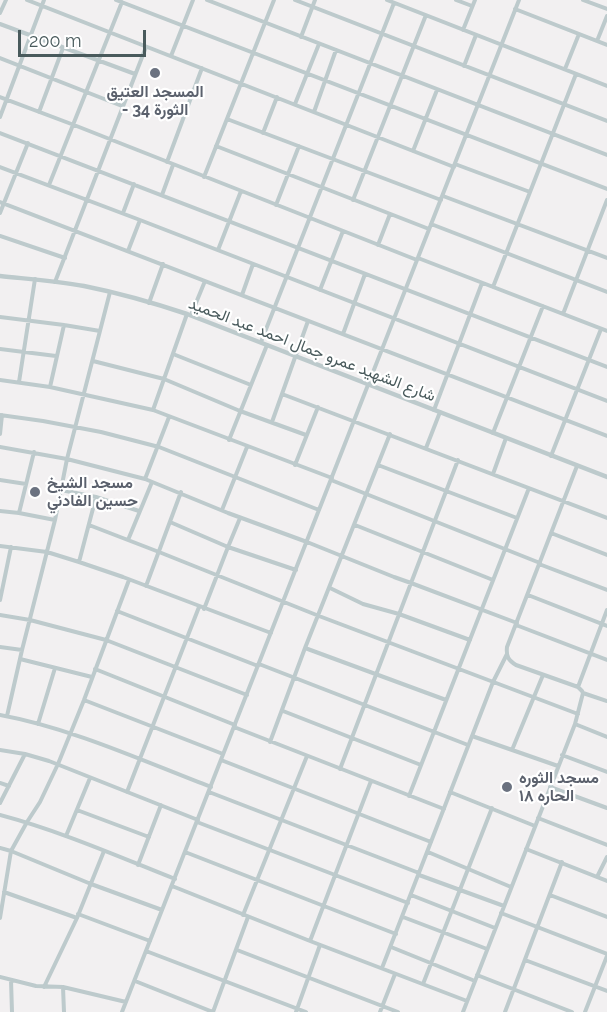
<!DOCTYPE html>
<meta charset="utf-8">
<style>
body{margin:0}
#map{position:relative;width:607px;height:1012px;overflow:hidden;background:#f2f0f1;font-family:Raleway,sans-serif}
canvas{display:block}
.scale{position:absolute;left:18px;top:30px;width:128px;height:27px;box-sizing:border-box;border:3px solid #495a5c;border-top:0;padding-left:8px;font-size:18px;line-height:21px;white-space:nowrap;color:#495a5c;-webkit-text-stroke:4px #fff;paint-order:stroke}
</style>
<div id="map">
<canvas width="607" height="1012"></canvas>
<div class="scale">200 m</div>
</div>
<script>
const c = document.querySelector('canvas').getContext('2d');
c.lineJoin = 'round';
function trace(path, color, width, dash) {
  c.strokeStyle = color;
  c.lineWidth = width;
  c.lineCap = dash ? 'butt' : 'round';
  c.setLineDash(dash || []);
  c.stroke(path);
}
function drawText(font, color, halo, rows, align = 'center') {
  c.font = font + ' Raleway,Vazirmatn,sans-serif';
  c.lineWidth = 4.5;
  c.setLineDash([]);
  c.textBaseline = 'middle';
  c.strokeStyle = halo;
  c.fillStyle = color;
  for (const [text, x, y, turn = 0] of rows) {
    c.save();
    c.translate(x, y);
    c.rotate((+turn || 0) * Math.PI / 180);
    c.textAlign = isNaN(turn) ? turn : align;
    if (halo) c.strokeText(text, 0, 0);
    c.fillText(text, 0, 0);
    c.restore();
  }
}
trace(new Path2D(`
 M27,0L454,167
 M116,0L607,189
 M207,0L607,155
 M295,0L607,121
 M387,0L607,86
 M456,0L472,6
 M583,0L607,9
 M515,9L607,45
 M0,13L6,0
 M0,24L135,74
 M463,30L475,0
 M301,37L315,0
 M597,41L607,16
 M171,56L193,0
 M0,58L122,106
 M464,66L476,35
 M565,69L579,34
 M0,97L74,125L417,260
 M295,104L319,44
 M39,112L63,48
 M314,112L336,50
 M0,117L44,0
 M227,119L441,200
 M0,133L607,367
 M263,133L277,97
 M216,146L429,229
 M413,151L437,90
 M167,162L202,68
 M455,164L530,192
 M0,167L140,220L607,401
 M204,177L274,0
 M49,185L122,2
 M162,195L173,165
 M443,196L607,258
 M353,200L426,15
 M0,202L607,436
 M276,205L299,146
 M0,213L28,143
 M123,213L134,184
 M431,224L607,292
 M0,236L65,258
 M378,245L390,214
 M218,250L241,191
 M128,251L140,220
 M418,258L607,331
 M55,282L146,47
 M493,287L576,74
 M320,290L343,231
 M242,295L253,264
 M149,303L163,264
 M563,314L607,200
 M191,315L205,281
 M0,317L64,325L100,331
 M343,334L365,274
 M261,342L394,3
 M0,349L56,356
 M173,354L251,385
 M93,361L164,379L240,411L306,435
 M0,380L50,387L153,410L332,478
 M19,382L35,279
 M50,387L64,325
 M282,394L607,518
 M153,410L187,314
 M434,410L482,283
 M0,415L43,421L101,432L159,447L319,510
 M272,422L308,321
 M493,433L543,306
 M0,434L2,415
 M229,440L267,345
 M0,447L67,459L145,479L228,513L307,542L394,577L411,583L517,623
 M426,448L440,412
 M551,456L601,329
 M295,465L318,407
 M378,465L517,518
 M577,466L507,647C506,656 508,660 516,665L578,687L582,691L583,693L607,701
 M493,474L506,438
 M145,479L169,417
 M0,480L26,484
 M331,480L540,563
 M61,490L96,497L139,511
 M222,510L247,447
 M0,511L19,513L55,520
 M19,513L34,452
 M170,522L228,547L296,570
 M89,525L159,552L319,616L578,714
 M355,525L493,580
 M551,533L607,555
 M128,540L152,482
 M0,546L47,552L79,562L123,577L271,633
 M79,562L96,497
 M539,564L607,590
 M146,586L181,492
 M330,588L363,604L399,614L470,640
 M528,595L607,626
 M0,600L11,547
 M204,609L228,547L240,518
 M117,611L258,666
 M0,615L30,620L106,640L247,695
 M516,625L607,660
 M0,647L22,650
 M305,648L446,700
 M20,659L92,677
 M259,664L468,745
 M95,669L235,725
 M578,687L607,610
 M84,700L223,754
 M283,711L421,765
 M0,715C71,728 143,761 211,787
 M7,716L22,650L55,520L67,459L110,292
 M38,724L55,668
 M575,724L607,737
 M234,727L444,809
 M472,736L558,766
 M270,742L305,648L390,434
 M0,750L25,754L49,761L198,820
 M512,750L543,675
 M562,755L607,772
 M221,760L431,842
 M340,769L458,460
 M0,783L9,786
 M550,787L607,808
 M127,792L199,607
 M209,792L419,873
 M450,792L535,826
 M409,796L529,488
 M0,803L25,754
 M77,810L149,837
 M0,815C60,831 117,856 175,879
 M538,818L607,845
 M197,822L408,903
 M66,836L90,778
 M0,848L11,851L91,884L162,910
 M526,849L607,881
 M185,852L396,934
 M428,852L511,887
 M138,865L161,805
 M419,875L504,906
 M597,877L607,857
 M172,886L310,941L467,1001
 M4,892L77,918
 M411,895L495,928
 M550,895L607,917
 M501,913L607,954
 M78,914L150,941
 M243,915L307,756
 M403,917L487,949
 M0,918L11,851L27,822L40,802L58,764L84,700L129,580
 M310,941L371,781
 M391,947L475,981
 M237,950L398,1012
 M146,951L306,1012
 M525,960L607,991
 M382,968L493,682L507,654
 M477,975L572,1012
 M0,977L36,986L63,987L126,1002
 M11,980L12,1012
 M135,981L213,1012L248,917
 M423,984L492,808
 M44,987L77,918L104,851
 M63,987L64,1012
 M122,1012L519,0
 M296,1012L320,945
 M380,1012L395,974
 M463,1012L575,724L583,693
 M505,1012L562,862
 M585,1012L607,956`), '#bdcacc', 4);
trace(new Path2D(`
 M0,276C28,279 56,281 84,286C119,293 154,303 187,314L607,477`), '#bdcacc', 4.5);
for (const [x, y, r, color] of [
 [155,73,6,"#6b7280"],
 [35,492,6,"#6b7280"],
 [507,787,6,"#6b7280"]
]) {
  const dot = new Path2D();
  dot.arc(x, y, r, 0, 2 * Math.PI);
  c.fillStyle = color;
  c.fill(dot);
  trace(dot, '#fff', 2);
}
drawText('bold 16px', '#5b616d', '#fff', [
 ["المسجد العتيق",155,92,"center"],
 ["- الثورة 34",155,110,"center"],
 ["مسجد الشيخ",47,483],
 ["حسين الفادني",47,501],
 ["مسجد الثوره",519,778],
 ["الحاره ١٨",519,796]
], 'left');
drawText('16px', '#495a5c', '#fff', [
 ["شارع الشهيد عمرو جمال احمد عبد الحميد",312,350,21]
]);
</script>
